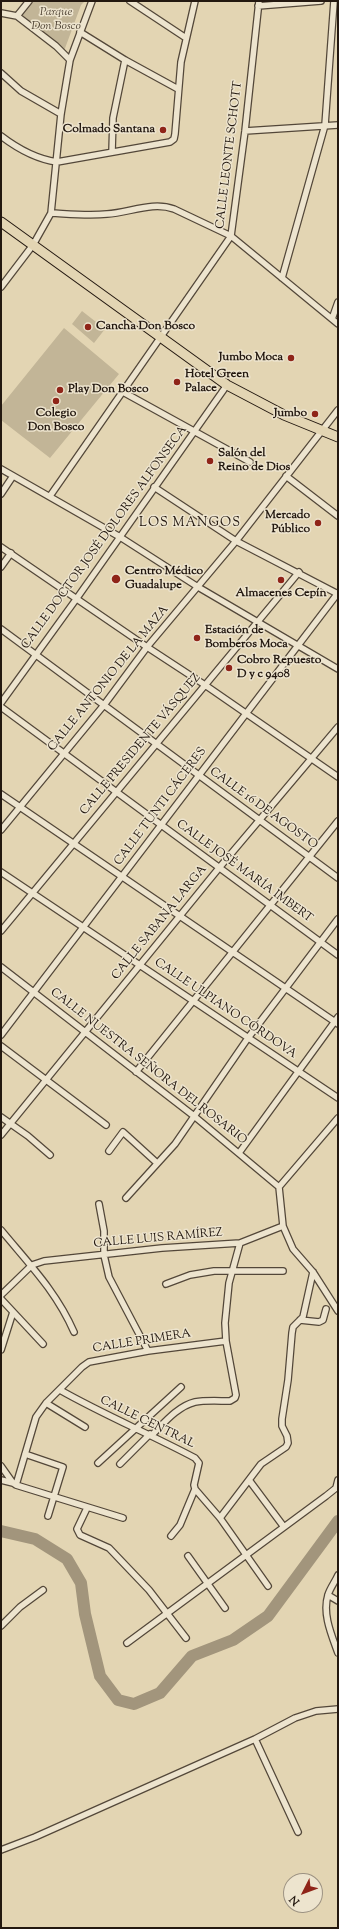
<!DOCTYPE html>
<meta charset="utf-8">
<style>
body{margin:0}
#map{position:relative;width:339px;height:1929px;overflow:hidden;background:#e3d5b3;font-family:"Sorts Mill Goudy",serif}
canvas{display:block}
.frame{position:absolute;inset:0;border:2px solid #231810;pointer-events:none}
.north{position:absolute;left:283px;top:1873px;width:40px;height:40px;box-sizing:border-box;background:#ede4ce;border:1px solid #9c9282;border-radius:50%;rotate:228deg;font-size:11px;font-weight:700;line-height:16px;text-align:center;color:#231810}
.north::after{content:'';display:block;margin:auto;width:14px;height:18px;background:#8f2418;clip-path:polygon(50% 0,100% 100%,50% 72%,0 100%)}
</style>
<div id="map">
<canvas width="339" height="1929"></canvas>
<div class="frame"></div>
<div class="north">N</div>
</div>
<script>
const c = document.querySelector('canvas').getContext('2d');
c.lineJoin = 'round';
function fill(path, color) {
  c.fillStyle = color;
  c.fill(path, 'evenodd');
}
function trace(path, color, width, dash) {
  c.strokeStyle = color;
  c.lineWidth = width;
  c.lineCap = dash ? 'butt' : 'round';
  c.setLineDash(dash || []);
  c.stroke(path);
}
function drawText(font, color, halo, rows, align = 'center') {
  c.font = font + ' "Sorts Mill Goudy",serif';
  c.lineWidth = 3;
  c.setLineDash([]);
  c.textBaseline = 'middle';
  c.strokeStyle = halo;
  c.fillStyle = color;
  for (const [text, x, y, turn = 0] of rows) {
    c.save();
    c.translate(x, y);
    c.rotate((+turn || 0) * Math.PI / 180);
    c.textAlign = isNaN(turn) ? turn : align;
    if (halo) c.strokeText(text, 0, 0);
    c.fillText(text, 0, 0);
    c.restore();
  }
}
fill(new Path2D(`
 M33,1H85L81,5L64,51L22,15Z
 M82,311L105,329L94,343L72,324Z
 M64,328L119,374L50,458L1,420V406Z`), '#c2b597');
trace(new Path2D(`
 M1,1531L35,1539L67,1559L81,1583L85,1614L100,1676L118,1700L134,1704L160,1693L192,1656L233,1640L268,1616L338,1521`), '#a2957c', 12);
const minor = new Path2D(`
 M130,1L186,38
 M258,6L321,1
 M1,13L17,16L56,46L70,60
 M17,16L29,1
 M80,32L125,60L178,89
 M1,73L21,91L61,114
 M245,131L338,125
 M1,136C18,149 36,159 57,162L170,142L174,139L175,134L181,62L195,1
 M112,152L113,118L125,60
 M51,213C70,214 89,216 107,214C129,213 152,201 174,209L231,236L338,324
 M282,278L325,125L334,1
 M1,287L33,245L51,213L61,114L70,60L92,1
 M332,319L338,302
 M123,392L250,462
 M1,469L120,537L198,587L338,669
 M286,476L338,516
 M154,487L236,541L338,594
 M1,494L13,476
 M50,496L231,236L245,131L259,1
 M1,547L147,647L205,685L338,777
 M1,567L11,553
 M1,629L338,878
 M1,703L77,598L227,385
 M1,707L338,955
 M1,794L338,1024
 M1,830L104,705L147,647L236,541L338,410
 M1,872L338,1098
 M1,931L299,572
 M1,967L194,1116L279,1187
 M1,1035L338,593
 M1,1046L106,1125
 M136,1072L338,821
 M1,1117L28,1136L50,1155
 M1,1135L219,868L338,727
 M109,1151L123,1132L157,1163
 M239,1153L338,1017
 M279,1187L283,1226L293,1249L313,1272L338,1311
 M279,1187L338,1118
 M126,1198L175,1144L248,1038L338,919
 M99,1204L104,1231V1255L109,1277L148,1351
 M1,1230C29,1264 56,1291 74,1332
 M166,1284L190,1275L214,1271H283
 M1,1295L32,1265L44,1261L162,1248L240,1243L283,1226
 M1,1299L43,1344
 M300,1320L319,1322L323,1320L326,1309
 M1,1350L13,1312
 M60,1390C104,1415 150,1434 195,1458L199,1463L194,1485L195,1489L220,1518L268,1586
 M46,1403L85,1427
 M152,1435C164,1423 178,1406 195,1402C205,1400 219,1401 230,1401L235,1398L236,1395L226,1341L225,1323L229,1283L240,1243
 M25,1454L63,1467L48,1516
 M98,1463L181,1387
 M120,1464L150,1434
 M1,1466L13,1483L16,1485L123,1518
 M1,1480L13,1483
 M249,1480L284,1527
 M16,1485L36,1417L46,1403L82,1367L89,1362L148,1351L226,1341
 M87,1508L77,1529L80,1535L109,1548L149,1590L186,1638
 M220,1518L261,1464L286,1447L288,1443L287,1436L282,1426V1419L288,1380L292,1333L293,1327L303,1317L313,1272
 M171,1536L180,1525L195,1489
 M188,1556L225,1608
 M338,1575C335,1582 330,1588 328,1595C322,1614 332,1636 338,1653
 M328,1595L338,1601
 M1,1626L20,1607L43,1590
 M127,1643L326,1496L336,1488L338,1480
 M255,1739L298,1832
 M1,1850L35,1837L255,1739L295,1718L316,1711L338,1709`);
const primary = new Path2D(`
 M1,222L227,385L284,415L338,437`);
trace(minor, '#534739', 8);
trace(primary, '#231810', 11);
trace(minor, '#ede4ce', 5.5);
trace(primary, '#e3d5b3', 9);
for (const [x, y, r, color] of [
 [163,130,4,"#8f2418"],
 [88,327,4,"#8f2418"],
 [291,358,4,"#8f2418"],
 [177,382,4,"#8f2418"],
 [60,390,4,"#8f2418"],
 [56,401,4,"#8f2418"],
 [315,414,4,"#8f2418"],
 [210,461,4,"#8f2418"],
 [318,523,4,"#8f2418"],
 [116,579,5,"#8f2418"],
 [281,580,4,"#8f2418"],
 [197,638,4,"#8f2418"],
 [229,668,4,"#8f2418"]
]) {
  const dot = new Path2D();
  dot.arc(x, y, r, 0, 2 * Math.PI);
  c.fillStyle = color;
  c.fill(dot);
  trace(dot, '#ede4ce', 1.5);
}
drawText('italic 12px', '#534738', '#ede4ce', [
 ["Parque",56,13],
 ["Don Bosco",56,27]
]);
drawText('bold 12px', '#231810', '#ede4ce', [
 ["Colmado Santana",155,130,"right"],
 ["Cancha Don Bosco",96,327],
 ["Jumbo Moca",283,358,"right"],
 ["Hotel Green",185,375],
 ["Palace",185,389],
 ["Play Don Bosco",68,390],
 ["Colegio",56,414,"center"],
 ["Don Bosco",56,428,"center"],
 ["Jumbo",307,414,"right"],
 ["Salón del",218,454],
 ["Reino de Dios",218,468],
 ["Mercado",310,516,"right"],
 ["Público",310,530,"right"],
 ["Centro Médico",125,572],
 ["Guadalupe",125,586],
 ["Almacenes Cepín",281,594,"center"],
 ["Estación de",205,631],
 ["Bomberos Moca",205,645],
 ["Cobro Repuesto",237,661],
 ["D y c 9408",237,675]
], 'left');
drawText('12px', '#231810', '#ede4ce', [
 ["CALLE LEONTE SCHOTT",230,155,-83],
 ["CALLE DOCTOR JOSÉ DOLORES ALFONSECA",105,538,-54],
 ["CALLE ANTONIO DE LA MAZA",109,679,-51],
 ["CALLE PRESIDENTE VÁSQUEZ",141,745,-50],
 ["CALLE TUNTI CÁCERES",161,807,-53],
 ["CALLE 16 DE AGOSTO",263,809,36],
 ["CALLE JOSÉ MARÍA IMBERT",244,872,36],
 ["CALLE SABANA LARGA",160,923,-51],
 ["CALLE ULPIANO CÓRDOVA",225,1009,34],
 ["CALLE NUESTRA SEÑORA DEL ROSARIO",148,1067,38],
 ["CALLE LUIS RAMÍREZ",158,1239,-5],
 ["CALLE PRIMERA",142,1342,-9],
 ["CALLE CENTRAL",147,1423,26]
]);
c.letterSpacing = '1px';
drawText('13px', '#231810', '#ede4ce', [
 ["LOS MANGOS",190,524]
]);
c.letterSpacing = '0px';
</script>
